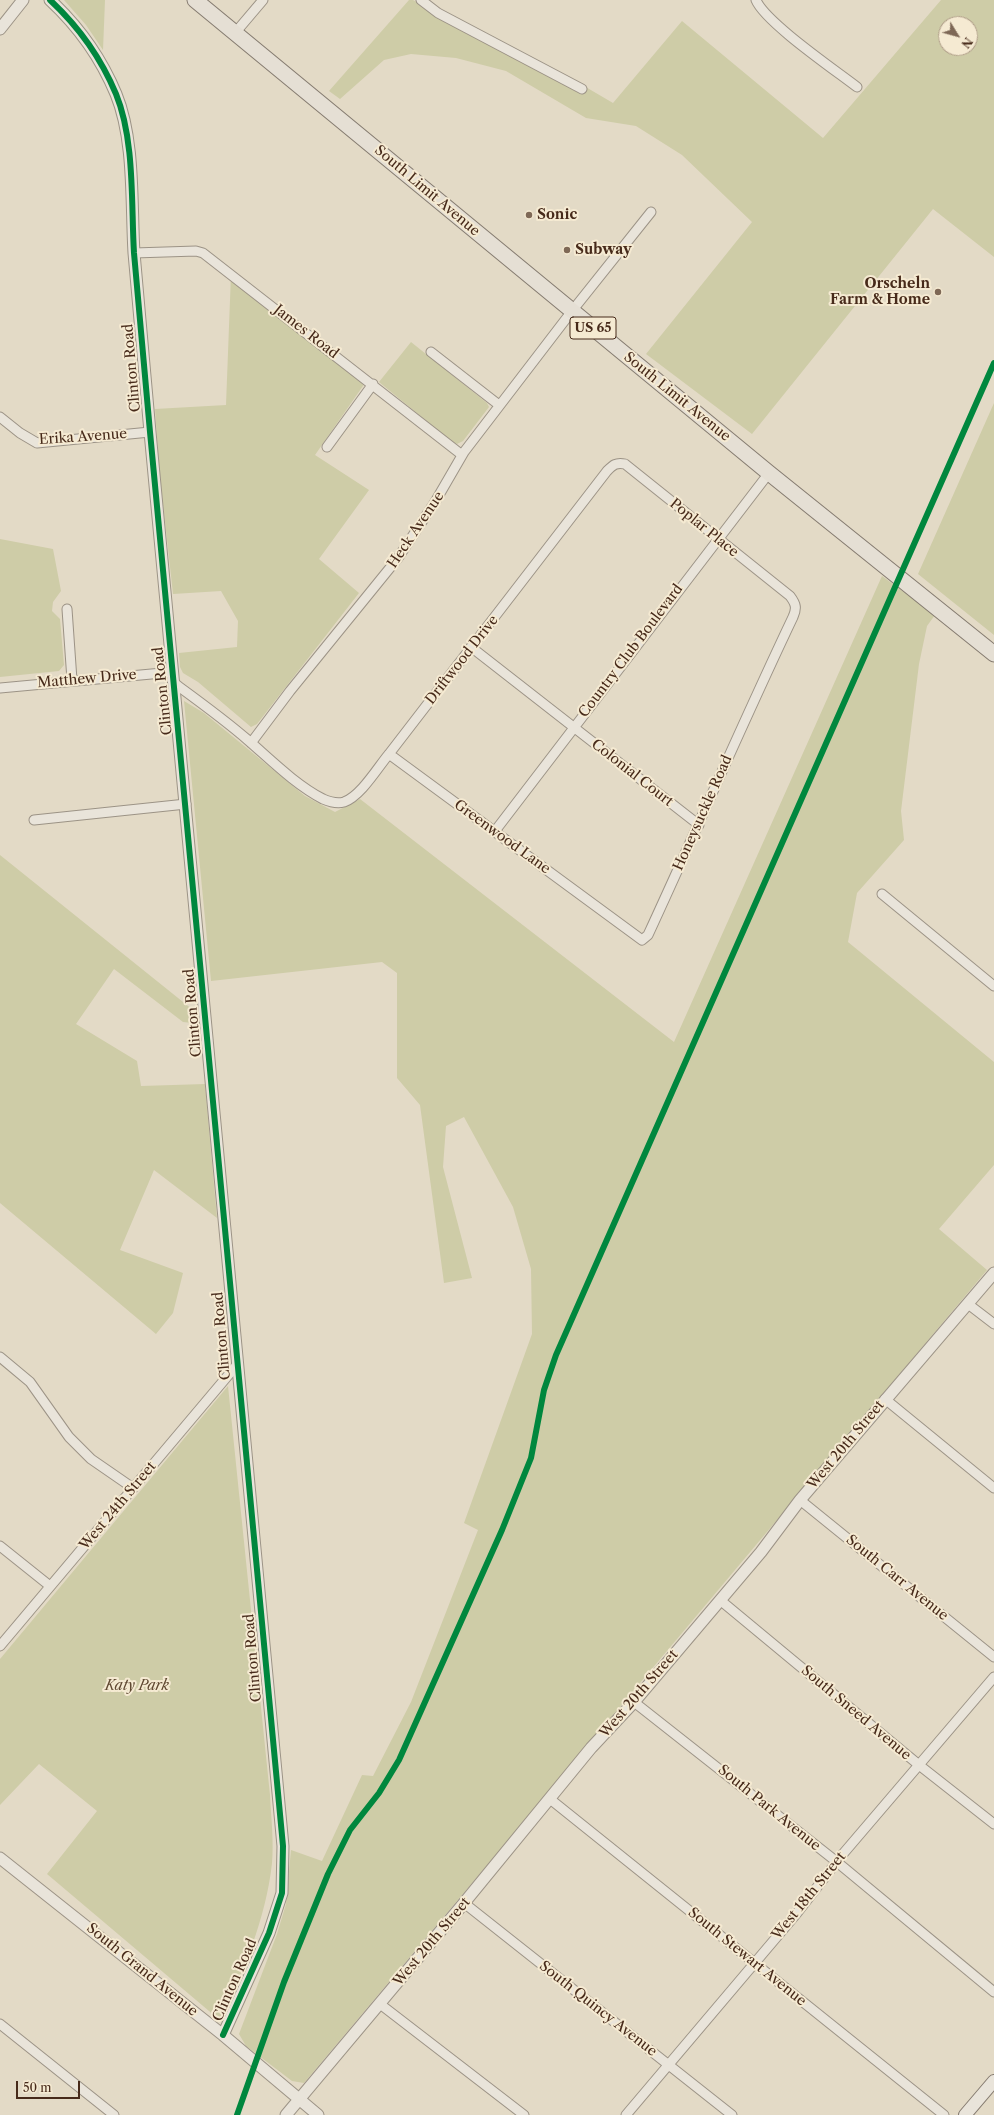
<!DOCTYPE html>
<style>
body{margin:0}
#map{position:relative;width:994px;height:2115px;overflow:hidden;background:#e3dac6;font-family:"Libre Caslon Text",serif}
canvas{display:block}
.north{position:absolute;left:938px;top:16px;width:40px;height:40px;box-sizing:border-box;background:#f5ead2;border:1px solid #af9d88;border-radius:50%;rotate:127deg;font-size:11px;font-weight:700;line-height:16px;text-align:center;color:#472a1a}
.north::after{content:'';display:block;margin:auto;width:14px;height:18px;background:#7e6856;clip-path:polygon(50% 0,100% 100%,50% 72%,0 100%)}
.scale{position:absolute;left:16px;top:2081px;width:64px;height:18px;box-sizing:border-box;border:2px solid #472a1a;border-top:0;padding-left:5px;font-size:12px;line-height:14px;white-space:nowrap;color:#472a1a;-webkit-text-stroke:3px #f5ead2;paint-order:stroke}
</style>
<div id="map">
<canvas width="994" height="2115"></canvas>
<div class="north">N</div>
<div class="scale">50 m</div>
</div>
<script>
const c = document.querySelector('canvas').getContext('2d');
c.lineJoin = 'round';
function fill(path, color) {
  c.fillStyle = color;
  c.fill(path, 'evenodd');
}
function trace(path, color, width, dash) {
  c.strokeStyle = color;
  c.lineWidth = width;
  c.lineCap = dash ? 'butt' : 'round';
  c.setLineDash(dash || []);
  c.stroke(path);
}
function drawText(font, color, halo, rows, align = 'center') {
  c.font = font + ' "Libre Caslon Text",serif';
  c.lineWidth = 4;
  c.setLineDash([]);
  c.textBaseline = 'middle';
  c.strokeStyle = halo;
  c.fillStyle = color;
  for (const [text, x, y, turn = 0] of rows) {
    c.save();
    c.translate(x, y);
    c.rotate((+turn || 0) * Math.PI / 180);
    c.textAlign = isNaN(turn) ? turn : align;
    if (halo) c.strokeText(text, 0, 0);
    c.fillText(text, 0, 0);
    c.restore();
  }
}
fill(new Path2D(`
 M64,0H105L103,50L86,25Z
 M409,0H413L580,90L584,86L613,103L682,21L823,138L941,0H994V257L933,209L752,434L646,354L752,222L682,155L636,126L586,118L506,71L456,58L411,54L384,60L340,99L329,91ZM946,24H970V48H946Z
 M231,274L365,383L315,455L369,490L319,559L359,593L257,724L251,727L198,682L183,673L180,667L179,653L237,647L238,621L221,591L173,594L159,467L155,409L226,405Z
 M411,342L487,403L489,407L463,441L457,444L452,442L379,382Z
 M994,403V635L918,574Z
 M0,539L53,549L61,591L53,602L52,611L60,619L64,665L59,671L0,677Z
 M882,576L935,615L927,626L919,664L901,811L904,840L857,893L848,942L994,1062V1165L939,1229L987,1270L304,2083L292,2081L246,2046L239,2034L277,1934L286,1904L291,1850L322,1861L362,1775L373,1776L411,1702L478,1530L464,1523L532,1334L531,1269L513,1207L464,1117L446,1126L443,1167L472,1278L444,1283L420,1105L397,1078V973L382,962L211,981L184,701L204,713L305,796L335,812L360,799L674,1042Z
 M0,855L193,1010L201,1024L183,1022L114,969L76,1024L137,1061L141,1086L205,1084L217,1218L154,1170L120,1250L183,1273L173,1313L156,1334L0,1203Z
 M228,1386L270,1795C271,1817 274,1841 272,1863C266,1919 243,1970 222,2022L47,1874L97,1811L39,1764L0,1805V1659Z`), '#cecca7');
const minor = new Path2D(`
 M421,0L438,13L582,89
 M756,0C765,22 835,70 857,87
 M235,33L263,0
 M134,253L196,251L203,253L462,455
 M431,352L499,405
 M0,417L20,433L37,443L150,432
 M327,447L373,384
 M67,609L72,680
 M471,647L699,825
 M174,683C200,702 225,720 249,741C272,761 296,785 323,799C330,802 337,804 344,802C361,796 378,767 389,754L607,471C613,465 616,462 625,464L790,596C796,604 797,608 793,617C743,722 697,829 648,935L642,940L389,754
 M0,688L173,672
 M251,743L290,691L398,558L435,502L464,452L572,311L651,212
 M34,820L186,804
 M495,831L769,473
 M882,894L994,986
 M968,1304L994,1324
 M0,1357L30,1382L69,1437L91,1459L133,1488
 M885,1399L994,1488
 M800,1500L994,1657
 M0,1546L50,1586
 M720,1600L919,1765L994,1824
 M0,1646L236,1366
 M634,1702L837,1862L994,1992
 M550,1799L944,2115
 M464,1903L732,2115
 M380,2004L524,2115
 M0,2024L114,2115
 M626,2115L797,1913L842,1855L994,1677`);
const tertiary = new Path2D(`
 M50,0C78,26 101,58 116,94C135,140 131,204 134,253C139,313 145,372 150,432L283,1846L282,1893L269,1933L223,2035
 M0,29L23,0
 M0,1858L223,2035L318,2115
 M286,2115L464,1903L591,1748L634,1702L761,1552L800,1500L994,1273`);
const secondary = new Path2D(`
 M965,2115L994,2081`);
const trunk = new Path2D(`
 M195,0L769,473L994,654`);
trace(minor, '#9c9386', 11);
trace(tertiary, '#9c9386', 13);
trace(secondary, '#857b70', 14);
trace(trunk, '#857b70', 17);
trace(minor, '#e9e4da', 9);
trace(tertiary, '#e9e4da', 11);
trace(secondary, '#e9e4da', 12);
trace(trunk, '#e5dfd4', 15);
trace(new Path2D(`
 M50,0C78,26 101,58 116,94C135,140 131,204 134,253C139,313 145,372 150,432L283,1846L282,1893L269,1933L223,2035
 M237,2115L284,1982L328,1874L350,1830L379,1793L399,1760L502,1530L531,1458L544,1390L556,1355L994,363`), '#00873e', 6);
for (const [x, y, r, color] of [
 [529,215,4,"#7e6856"],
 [567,250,4,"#7e6856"],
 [938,292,4,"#7e6856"]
]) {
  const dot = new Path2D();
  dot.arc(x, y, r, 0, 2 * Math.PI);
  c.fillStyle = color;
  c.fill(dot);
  trace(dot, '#f5ead2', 1.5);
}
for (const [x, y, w] of [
 [593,328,46]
]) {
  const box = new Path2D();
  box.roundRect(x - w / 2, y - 11, w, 22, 3);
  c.fillStyle = '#f5ead2';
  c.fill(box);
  trace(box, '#472a1a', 1);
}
drawText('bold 13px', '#472a1a', null, [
 ["US 65",593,328]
]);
drawText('14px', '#472a1a', '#f5ead2', [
 ["South Limit Avenue",427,191,40],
 ["James Road",306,332,38],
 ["Clinton Road",132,368,-95],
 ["South Limit Avenue",677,397,39],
 ["Erika Avenue",83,437,-4],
 ["Poplar Place",704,528,39],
 ["Heck Avenue",416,530,-56],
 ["Country Club Boulevard",631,651,-53],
 ["Driftwood Drive",462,660,-52],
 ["Matthew Drive",87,679,-5],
 ["Clinton Road",163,691,-96],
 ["Colonial Court",632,773,38],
 ["Honeysuckle Road",703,813,-66],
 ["Greenwood Lane",502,837,36],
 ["Clinton Road",193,1013,-95],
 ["Clinton Road",222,1336,-95],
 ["West 20th Street",846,1445,-50],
 ["West 24th Street",118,1506,-50],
 ["South Carr Avenue",897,1578,39],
 ["Clinton Road",253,1658,-95],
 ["West 20th Street",639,1694,-49],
 ["South Sneed Avenue",856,1713,40],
 ["South Park Avenue",769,1808,39],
 ["West 18th Street",809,1896,-51],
 ["West 20th Street",432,1942,-50],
 ["South Stewart Avenue",747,1957,39],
 ["South Grand Avenue",142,1970,39],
 ["Clinton Road",235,1980,-66],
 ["South Quincy Avenue",598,2009,38]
]);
drawText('bold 14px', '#472a1a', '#f5ead2', [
 ["Sonic",537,215],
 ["Subway",575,250],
 ["Orscheln",930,284,"right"],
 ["Farm & Home",930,300,"right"]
], 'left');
drawText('italic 14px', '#5f4831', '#f5ead2', [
 ["Katy Park",137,1686]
]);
</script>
